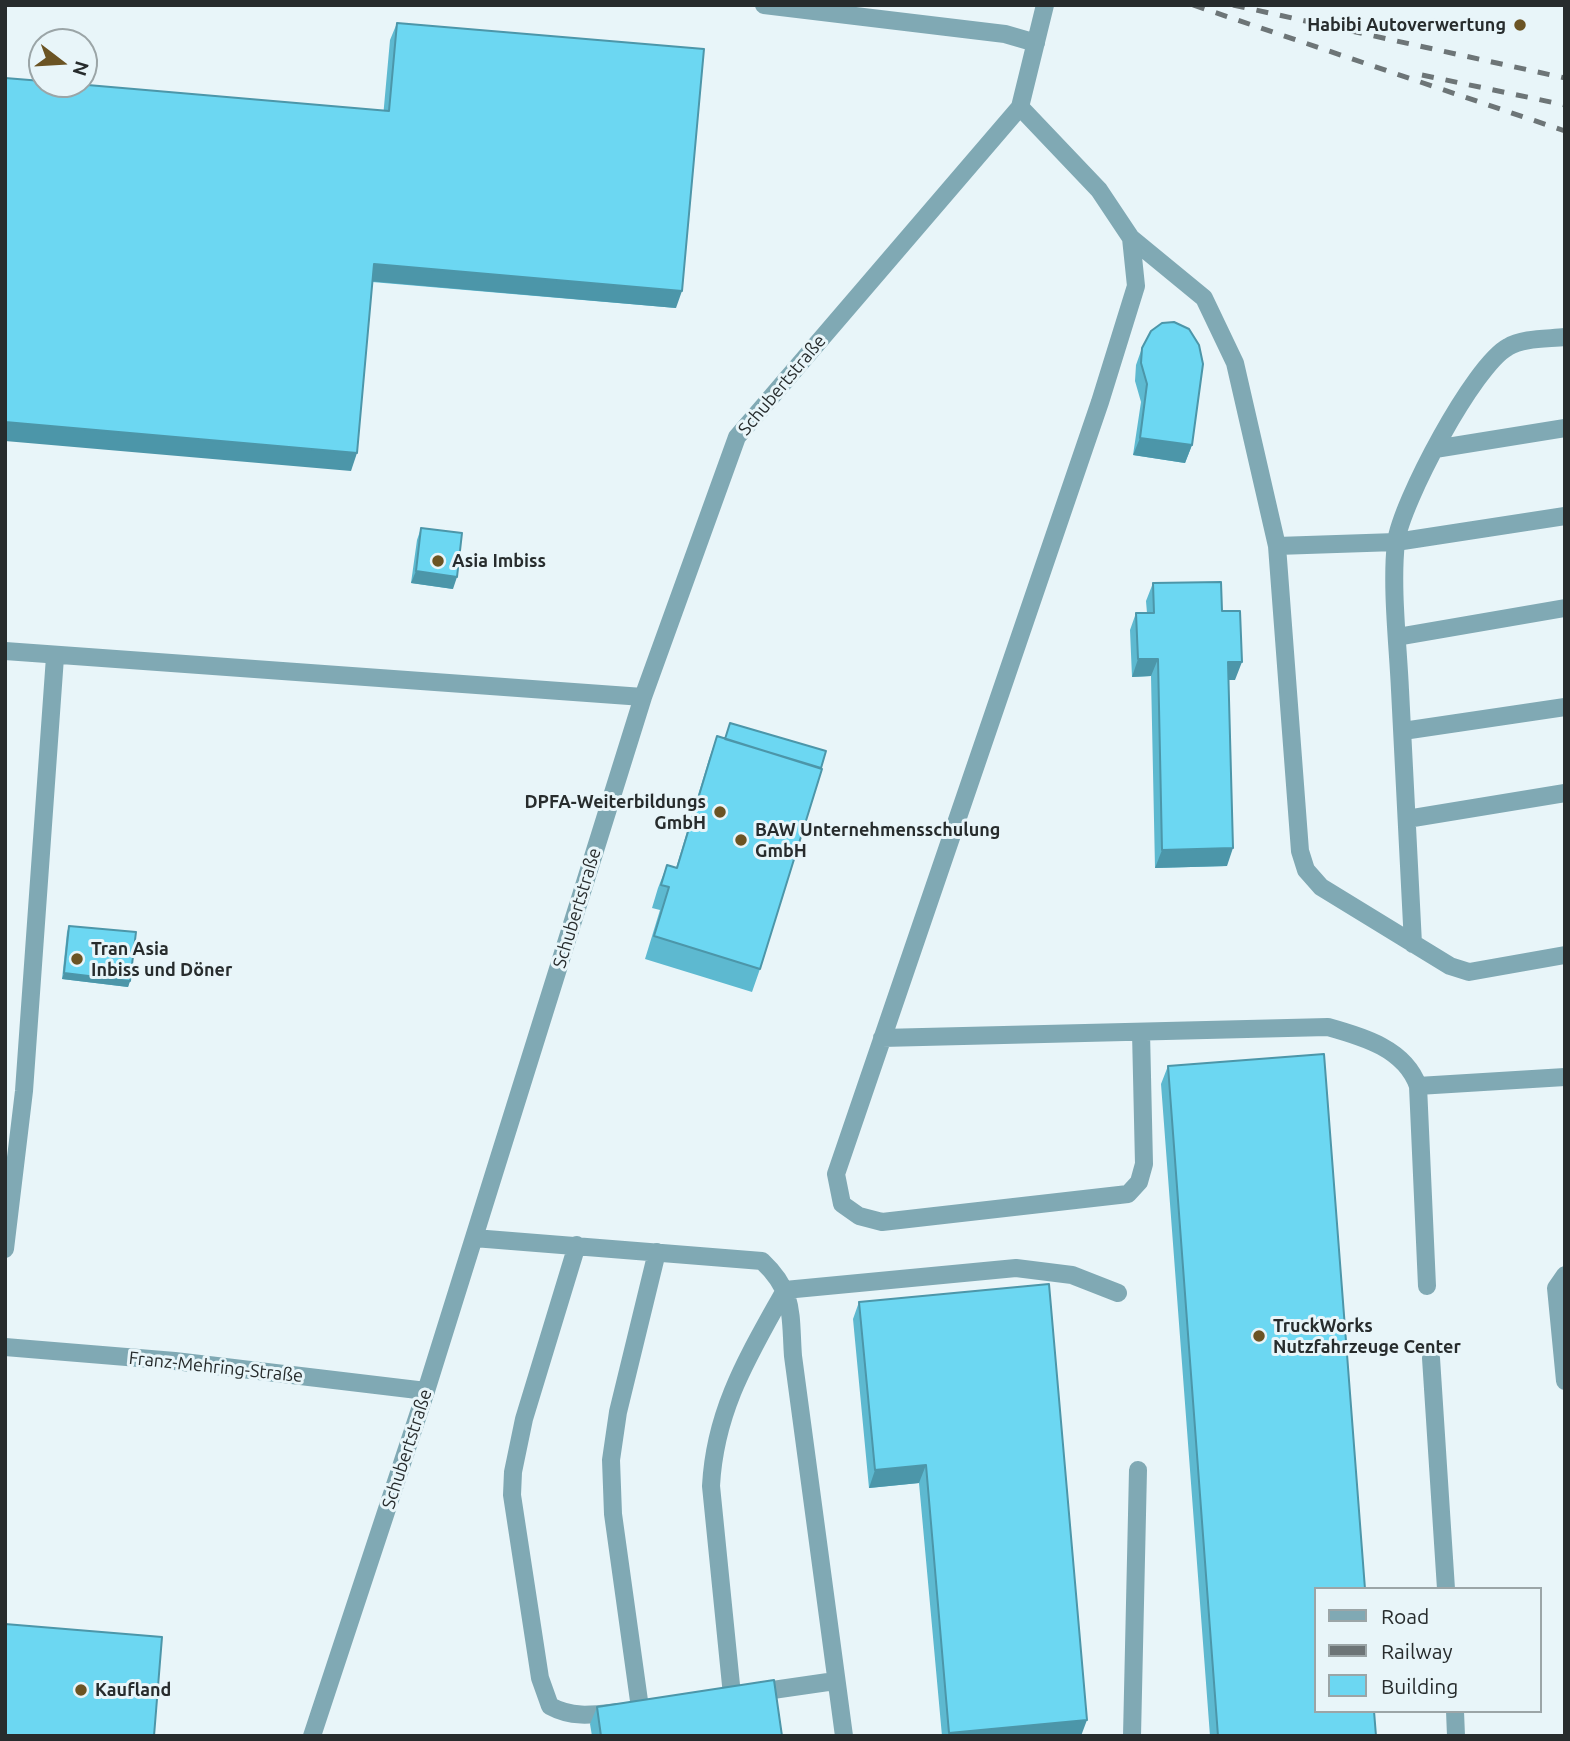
<!DOCTYPE html>
<meta charset="utf-8">
<style>
body{margin:0}
#map{position:relative;width:1570px;height:1741px;overflow:hidden;background:#e8f5f9;font-family:Ubuntu,sans-serif}
canvas{display:block}
.frame{position:absolute;inset:0;border:7px solid #272c2d;pointer-events:none}
.legend{position:absolute;left:1314px;top:1587px;width:228px;height:126px;box-sizing:border-box;background:#e8f5f9;border:2px solid #9ba5a7;margin:0;padding:9px 12px;list-style:none;font-size:21px;color:#272c2d}
.legend li{display:flex;align-items:center;gap:14px;height:35px}
.legend b{width:35px;border:2px solid #9ba5a7}
.north{position:absolute;left:28px;top:28px;width:70px;height:70px;box-sizing:border-box;background:#e8f5f9;border:2px solid #9ba5a7;border-radius:50%;rotate:107deg;font-size:19px;font-weight:700;line-height:28px;text-align:center;color:#272c2d}
.north::after{content:'';display:block;margin:auto;width:24px;height:32px;background:#6b5424;clip-path:polygon(50% 0,100% 100%,50% 72%,0 100%)}
</style>
<div id="map">
<canvas width="1570" height="1741"></canvas>
<div class="frame"></div>
<ul class="legend">
<li><b style="height:9px;background:#80a9b4"></b>Road</li>
<li><b style="height:9px;background:#6d7577"></b>Railway</li>
<li><b style="height:19px;background:#6cd7f2"></b>Building</li>
</ul>
<div class="north">N</div>
</div>
<script>
const c = document.querySelector('canvas').getContext('2d');
c.lineJoin = 'round';
function trace(path, color, width, dash) {
  c.strokeStyle = color;
  c.lineWidth = width;
  c.lineCap = dash ? 'butt' : 'round';
  c.setLineDash(dash || []);
  c.stroke(path);
}
function fill(path, color) {
  c.fillStyle = color;
  c.fill(path, 'evenodd');
}
function drawText(font, color, halo, rows, align = 'center') {
  c.font = font + ' Ubuntu,sans-serif';
  c.lineWidth = 6;
  c.setLineDash([]);
  c.textBaseline = 'middle';
  c.strokeStyle = halo;
  c.fillStyle = color;
  for (const [text, x, y, turn = 0] of rows) {
    c.save();
    c.translate(x, y);
    c.rotate((+turn || 0) * Math.PI / 180);
    c.textAlign = isNaN(turn) ? turn : align;
    if (halo) c.strokeText(text, 0, 0);
    c.fillText(text, 0, 0);
    c.restore();
  }
}
trace(new Path2D(`
 M764,5L1005,34L1036,43
 M1020,107L1099,190L1131,238L1136,286L1100,402L836,1174L842,1204L859,1216L882,1222L1128,1194L1139,1182L1144,1164L1141,1032
 M1131,238L1204,298L1235,363L1277,546L1300,851L1306,870L1321,887L1450,966L1469,972L1565,955
 M1435,449L1565,428
 M1277,546L1396,542L1565,516
 M1397,637L1565,608
 M5,651L643,697
 M1403,731L1565,707
 M1407,819L1565,793
 M1413,944C1409,860 1405,775 1400,690C1398,645 1391,587 1396,542C1401,503 1474,365 1508,347C1522,338 1548,339 1565,337
 M882,1038L1328,1027C1364,1037 1405,1049 1418,1086L1427,1286
 M1418,1086L1565,1077
 M474,1238L762,1261C795,1292 790,1314 793,1356L844,1736
 M577,1245L524,1419L513,1472L512,1495L540,1678L550,1706C572,1718 592,1715 617,1712
 M5,1249L24,1091L55,657
 M1565,1275L1556,1288L1565,1381
 M5,1347L175,1361L426,1391
 M1431,1358L1446,1589
 M752,1693L835,1681
 M732,1695L711,1486C715,1409 749,1355 785,1290L1016,1268L1072,1275L1118,1293
 M640,1708L613,1514L611,1460L618,1412L657,1252
 M1455,1711L1456,1736
 M312,1736L426,1391L643,697L737,437L1020,107L1045,5
 M1132,1736L1138,1470`), '#80a9b4', 18);
trace(new Path2D(`
 M1193,5L1565,131
 M1233,5L1565,78
 M1422,75L1565,105`), '#6d7577', 5, [12, 12]);
fill(new Path2D(`
 M397,23L676,308L372,282L351,471L390,40Z
 M1142,348L1192,445L1185,463L1133,455L1141,402L1135,381L1136,365Z
 M421,528L453,589L411,583L417,540Z
 M1153,583L1222,611L1235,680H1229L1227,866L1155,868L1151,676L1132,677L1130,630L1136,613H1147L1146,601Z
 M717,736L760,969L752,992L645,959L660,910L652,908L658,888L667,865L676,868L709,759Z
 M69,926L130,981L128,987L62,979L67,932Z
 M1168,1066L1376,1736H1210L1161,1084Z
 M859,1302L1081,1736H942L919,1483L869,1488L853,1319Z
 M597,1707L782,1736H592L590,1724Z`), '#5db9d0');
fill(new Path2D(`
 M374,264L682,291L676,308L368,281Z
 M5,422L357,453L351,471L5,441Z
 M1140,438L1192,445L1185,463L1133,455Z
 M416,571L457,577L453,589L411,583Z
 M1138,659H1158L1151,676L1132,677Z
 M1228,662H1242L1235,680H1222Z
 M1233,848L1227,866L1155,868L1162,850Z
 M64,973L130,981L128,987L62,979Z
 M926,1465L919,1483L869,1488L875,1470Z
 M1087,1720L1081,1736H949V1733Z`), '#4c96a9');
const building = new Path2D(`
 M397,23L704,49L682,291L374,264L357,453L5,422V78L42,81V84H76L389,111Z
 M1174,322L1189,329L1199,345L1203,364L1192,445L1140,438L1147,384L1141,363L1142,348L1151,331L1162,323Z
 M421,528L462,533L457,577L416,571Z
 M1221,582L1222,611H1240L1242,662H1228L1233,848L1162,850L1158,659H1138L1136,613H1154L1153,583Z
 M730,723L826,751L821,768L725,739Z
 M717,736L822,769L760,969L654,936L669,887L661,885L667,865L677,868Z
 M69,926L136,932L130,981L64,973Z
 M1324,1054L1365,1589H1316V1711H1374L1376,1736H1218L1168,1066Z
 M1049,1284L1087,1720L949,1733L926,1465L875,1470L859,1302Z
 M5,1624L162,1637L154,1736H5Z
 M774,1680L782,1736H601L597,1707Z`);
fill(building, '#6cd7f2');
trace(building, '#4c96a9', 2);
for (const [x, y, r, color] of [
 [1520,25,7,"#6b5424"],
 [438,561,7,"#6b5424"],
 [720,812,7,"#6b5424"],
 [741,840,7,"#6b5424"],
 [77,959,7,"#6b5424"],
 [1259,1336,7,"#6b5424"],
 [81,1690,7,"#6b5424"]
]) {
  const dot = new Path2D();
  dot.arc(x, y, r, 0, 2 * Math.PI);
  c.fillStyle = color;
  c.fill(dot);
  trace(dot, '#e8f5f9', 2.5);
}
drawText('bold 18px', '#272c2d', '#e8f5f9', [
 ["Habibi Autoverwertung",1506,25,"right"],
 ["Asia Imbiss",452,561],
 ["DPFA-Weiterbildungs",706,802,"right"],
 ["GmbH",706,823,"right"],
 ["BAW Unternehmensschulung",755,830],
 ["GmbH",755,851],
 ["Tran Asia",91,949],
 ["Inbiss und Döner",91,970],
 ["TruckWorks",1273,1326],
 ["Nutzfahrzeuge Center",1273,1347],
 ["Kaufland",95,1690]
], 'left');
drawText('18px', '#272c2d', '#e8f5f9', [
 ["Schubertstraße",782,385,-50],
 ["Schubertstraße",577,908,-73],
 ["Franz-Mehring-Straße",216,1367,6],
 ["Schubertstraße",407,1449,-72]
]);
</script>
